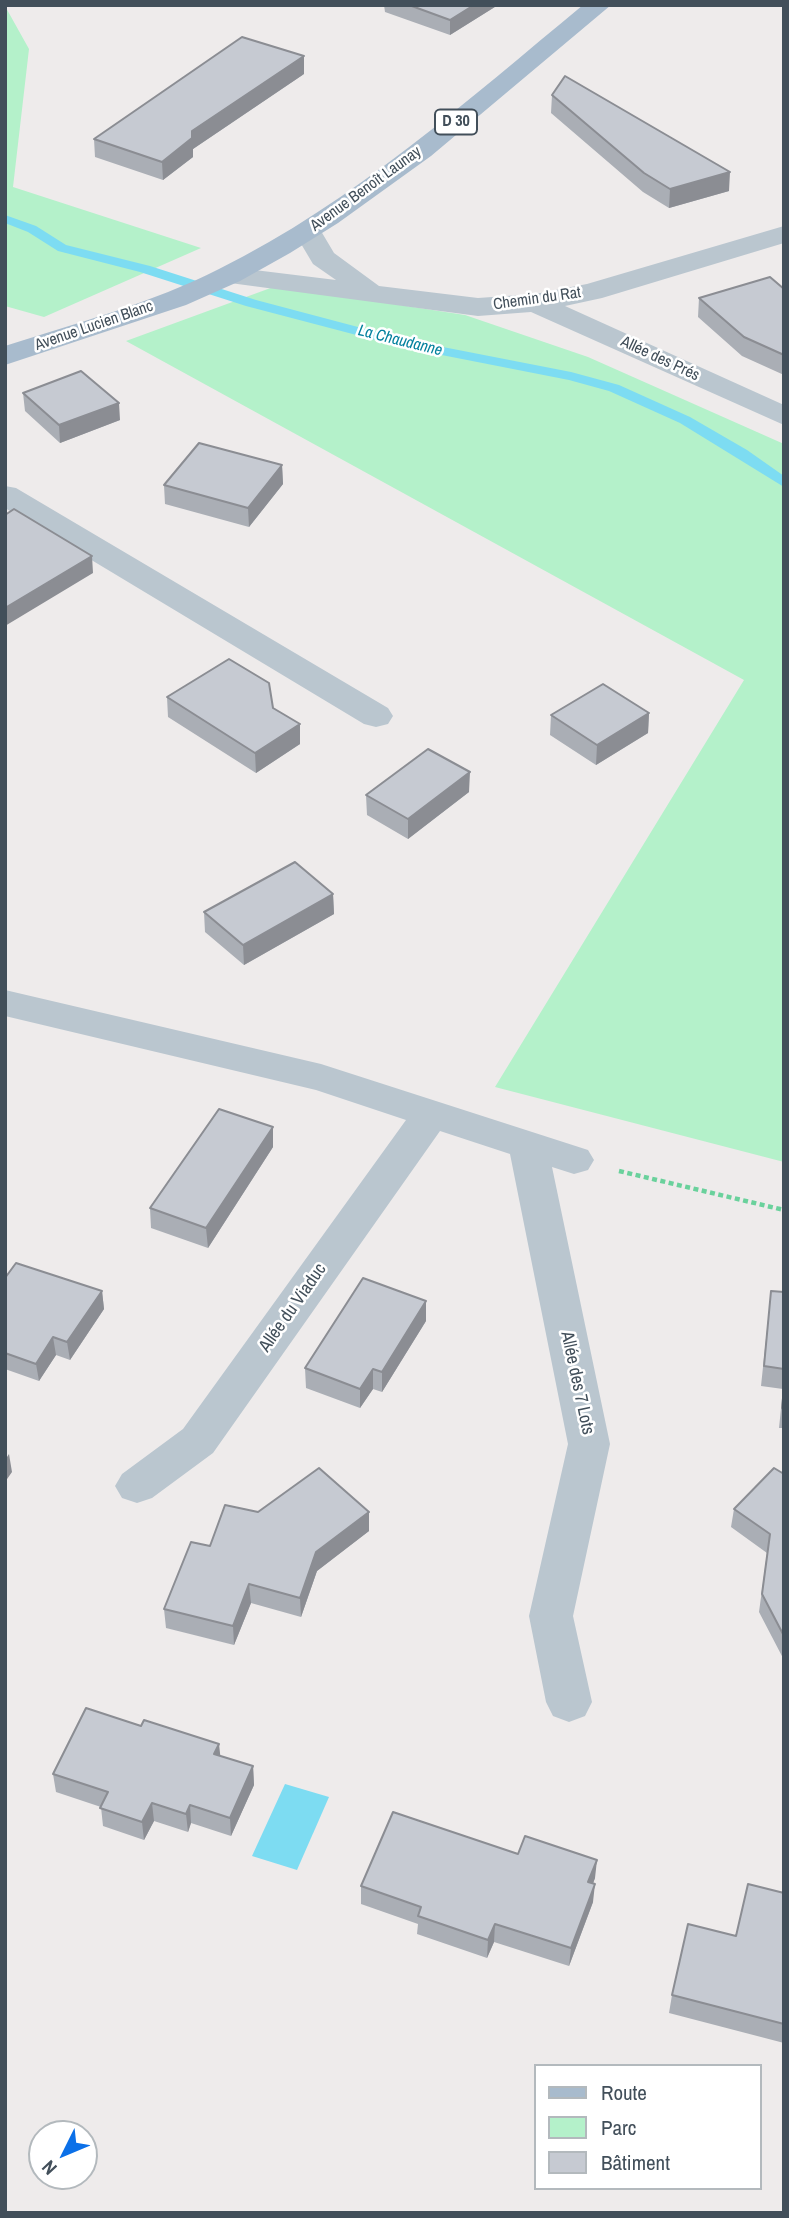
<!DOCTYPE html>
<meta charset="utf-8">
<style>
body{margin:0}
#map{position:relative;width:789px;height:2218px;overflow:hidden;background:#eeebeb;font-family:"Archivo Narrow",sans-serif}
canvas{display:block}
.frame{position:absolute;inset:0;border:7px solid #424f5a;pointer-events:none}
.legend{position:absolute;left:534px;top:2064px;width:228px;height:126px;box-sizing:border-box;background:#fff;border:2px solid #b3b9bd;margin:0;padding:9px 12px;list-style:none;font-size:21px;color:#424f5a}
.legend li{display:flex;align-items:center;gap:14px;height:35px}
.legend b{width:35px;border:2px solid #b3b9bd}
.north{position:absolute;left:28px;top:2120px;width:70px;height:70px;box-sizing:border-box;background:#fff;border:2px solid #b3b9bd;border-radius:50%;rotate:227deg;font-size:19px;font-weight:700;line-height:28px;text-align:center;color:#424f5a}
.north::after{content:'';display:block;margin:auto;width:24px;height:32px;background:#0b70e8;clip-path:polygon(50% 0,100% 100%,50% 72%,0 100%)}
</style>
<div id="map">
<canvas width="789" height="2218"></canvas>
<div class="frame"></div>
<ul class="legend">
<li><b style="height:9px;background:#a8bbcd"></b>Route</li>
<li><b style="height:19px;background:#b4f1ca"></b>Parc</li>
<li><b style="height:19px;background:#c6cad2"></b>Bâtiment</li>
</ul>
<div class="north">N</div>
</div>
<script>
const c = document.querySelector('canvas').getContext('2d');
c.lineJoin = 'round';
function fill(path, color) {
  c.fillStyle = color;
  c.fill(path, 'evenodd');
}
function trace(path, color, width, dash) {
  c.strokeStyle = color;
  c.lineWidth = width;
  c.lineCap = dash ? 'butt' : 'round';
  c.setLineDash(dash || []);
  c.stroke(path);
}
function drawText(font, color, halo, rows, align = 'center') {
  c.font = font + ' "Archivo Narrow",sans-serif';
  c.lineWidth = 5;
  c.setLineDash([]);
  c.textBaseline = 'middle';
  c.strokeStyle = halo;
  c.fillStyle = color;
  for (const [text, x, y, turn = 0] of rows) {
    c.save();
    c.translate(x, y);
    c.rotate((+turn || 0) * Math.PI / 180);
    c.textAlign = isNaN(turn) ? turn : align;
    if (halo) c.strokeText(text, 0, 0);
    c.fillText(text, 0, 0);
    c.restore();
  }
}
fill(new Path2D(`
 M5,6L29,49L13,187L201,248L44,317L5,306Z
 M276,286L465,315L588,357L784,444V1162L495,1087L744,680L126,341Z`), '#b4f1ca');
fill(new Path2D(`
 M285,1784L329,1797L297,1870L252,1856Z`), '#7ddcf2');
fill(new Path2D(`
 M5,215L36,226L66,245L150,266L256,300L407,340L571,372L619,385L690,417L747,450L784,476V487L680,423L609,391L569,380L406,348L246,306L140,272L58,251L28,232L5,223Z`), '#7ddcf2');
trace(new Path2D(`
 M619,1171L784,1210`), '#6ad19c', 4.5, [5, 3.5]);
fill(new Path2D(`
 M308,224L318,226L334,253L379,286L478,298L535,294L587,284L784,226V243L602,298L565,306L784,405V425L531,312L478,316L230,283L220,281L216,275L220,269L230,267L336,280L313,264L294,232L298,226Z
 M5,486L16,488L388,708L393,716L388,724L376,727L364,724L5,508Z
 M5,990L321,1064L588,1150L594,1160L588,1170L574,1174L552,1167L610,1444L573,1616L592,1702L585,1716L569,1722L553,1716L546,1702L529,1616L568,1444L510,1154L440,1131L213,1453L152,1498L137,1503L122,1498L115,1486L122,1474L183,1429L406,1120L316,1090L5,1016Z`), '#bac6cf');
fill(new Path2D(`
 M583,5H611L431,156L338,223L290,253L240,281L186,305L5,365V346C77,323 152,303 219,269C354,202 468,100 583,5Z`), '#a8bbcd');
fill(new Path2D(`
 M384,5H498L450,35L385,12Z
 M304,74L193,149V157L163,180L95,157L94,139Z
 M552,95L729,191L669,208L643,192L551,113Z
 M784,289V375L742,356L698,317L699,298Z
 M23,393L120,420L60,443L25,411Z
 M282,465L283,484L249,527L165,504L164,485Z
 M167,697L300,744L256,773L168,717Z
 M649,713L648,733L596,765L550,735L551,715Z
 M469,792L408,839L367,815L366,795Z
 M333,894L334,914L244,965L205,932L204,912Z
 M273,1127V1147L208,1248L151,1228L150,1208Z
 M5,1278L102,1291L104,1309L70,1360L56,1355L39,1381L5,1369Z
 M771,1291L784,1292V1428H779L783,1389L761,1386Z
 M426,1321L382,1392L373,1389L360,1408L306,1388L305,1368Z
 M784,1474V1660L759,1612L767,1553L731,1527L734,1509Z
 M258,1512L369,1531L317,1571L301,1617L251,1603L234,1645L166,1628L164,1609L210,1546Z
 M220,1756L253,1766L254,1785L231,1836L191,1823L188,1832L154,1821L144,1840L103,1826L101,1807L56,1792L53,1774Z
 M518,1854L595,1878L593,1883V1902L569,1966L494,1942L487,1958L417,1934L418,1924L361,1904V1886Z
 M784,1893V2043L669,2013L672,1995Z`), '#aaaeb5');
fill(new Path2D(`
 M474,5H498L450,35V20Z
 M304,56V74L193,149V157L163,180L162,162L192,131Z
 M730,172L729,191L669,208L670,189Z
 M119,403L120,420L60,443L59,425Z
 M282,465L283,484L249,527L248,508Z
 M92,556L93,573L5,626V608Z
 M649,713L648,733L596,765L597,745Z
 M300,724V744L256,773L255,753Z
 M470,772L469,792L408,839V819Z
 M333,894L334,914L244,965L243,945Z
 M273,1127V1147L208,1248L206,1228Z
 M102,1291L104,1309L70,1360L67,1342Z
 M426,1301V1321L382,1392V1372Z
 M53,1337L56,1355L39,1381L36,1364Z
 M373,1369V1389L360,1408V1389Z
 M9,1454L12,1472L5,1482V1460Z
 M369,1512V1531L317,1571L301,1617L300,1598L316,1552Z
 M249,1584L251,1603L234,1645L233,1626Z
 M219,1744L221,1762L214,1754Z
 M253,1766L254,1785L231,1836L230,1818Z
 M152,1803L154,1821L144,1840L142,1822Z
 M190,1805L191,1823L188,1832L186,1814Z
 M597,1860L595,1878L587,1900L588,1882Z
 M595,1884L593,1902L569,1966L571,1948Z
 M495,1924L494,1942L487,1958L488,1940Z`), '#8b8d93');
const building = new Path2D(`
 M409,5H474L450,20Z
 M242,37L304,56L192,131V138L162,162L94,139Z
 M565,76L730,172L670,189L644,173L552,95Z
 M770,277L784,289V355L744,337L699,298Z
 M81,371L119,403L59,425L23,393Z
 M199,443L282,465L248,508L164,485Z
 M14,509L92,556L5,608V515Z
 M229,659L269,683L273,708L300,724L255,753L167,697Z
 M603,684L649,713L597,745L551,715Z
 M428,749L470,772L408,819L366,795Z
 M295,862L333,894L243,945L204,912Z
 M219,1109L273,1127L206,1228L150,1208Z
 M16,1263L102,1291L67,1342L53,1337L36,1364L5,1353V1278Z
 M363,1278L426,1301L382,1372L373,1369L360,1389L305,1368Z
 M771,1291L784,1292V1369L764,1366Z
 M784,1388V1409L782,1408Z
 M319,1468L369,1512L316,1552L300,1598L249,1584L233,1626L164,1609L191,1542L210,1546L225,1505L258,1512Z
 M774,1468L784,1474V1636L762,1594L770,1534L734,1509Z
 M86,1708L141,1726L144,1720L219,1744L214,1754L253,1766L230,1818L190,1805L186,1814L152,1803L142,1822L100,1808L108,1792L53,1774Z
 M393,1812L518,1854L525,1836L597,1860L588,1882L595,1884L571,1948L495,1924L488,1940L418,1916L421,1907L361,1886Z
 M748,1884L784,1893V2024L672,1995L688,1924L736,1936Z`);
fill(building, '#c6cad2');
trace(building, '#8b8d93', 2);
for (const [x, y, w] of [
 [456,122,42]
]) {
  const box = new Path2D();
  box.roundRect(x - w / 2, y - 12.5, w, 25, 5);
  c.fillStyle = '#fff';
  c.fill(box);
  trace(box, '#424f5a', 2);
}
drawText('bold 16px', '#424f5a', null, [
 ["D 30",456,122]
]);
drawText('16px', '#424f5a', '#fff', [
 ["Avenue Benoît Launay",366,189,-36],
 ["Chemin du Rat",537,299,-8],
 ["Avenue Lucien Blanc",94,326,-19],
 ["Allée des Prés",660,359,25]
]);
drawText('italic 16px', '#03819e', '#fff', [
 ["La Chaudanne",400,341,14]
]);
drawText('18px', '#424f5a', '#fff', [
 ["Allée du Viaduc",293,1308,-55],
 ["Allée des 7 Lots",577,1383,78]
]);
</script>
